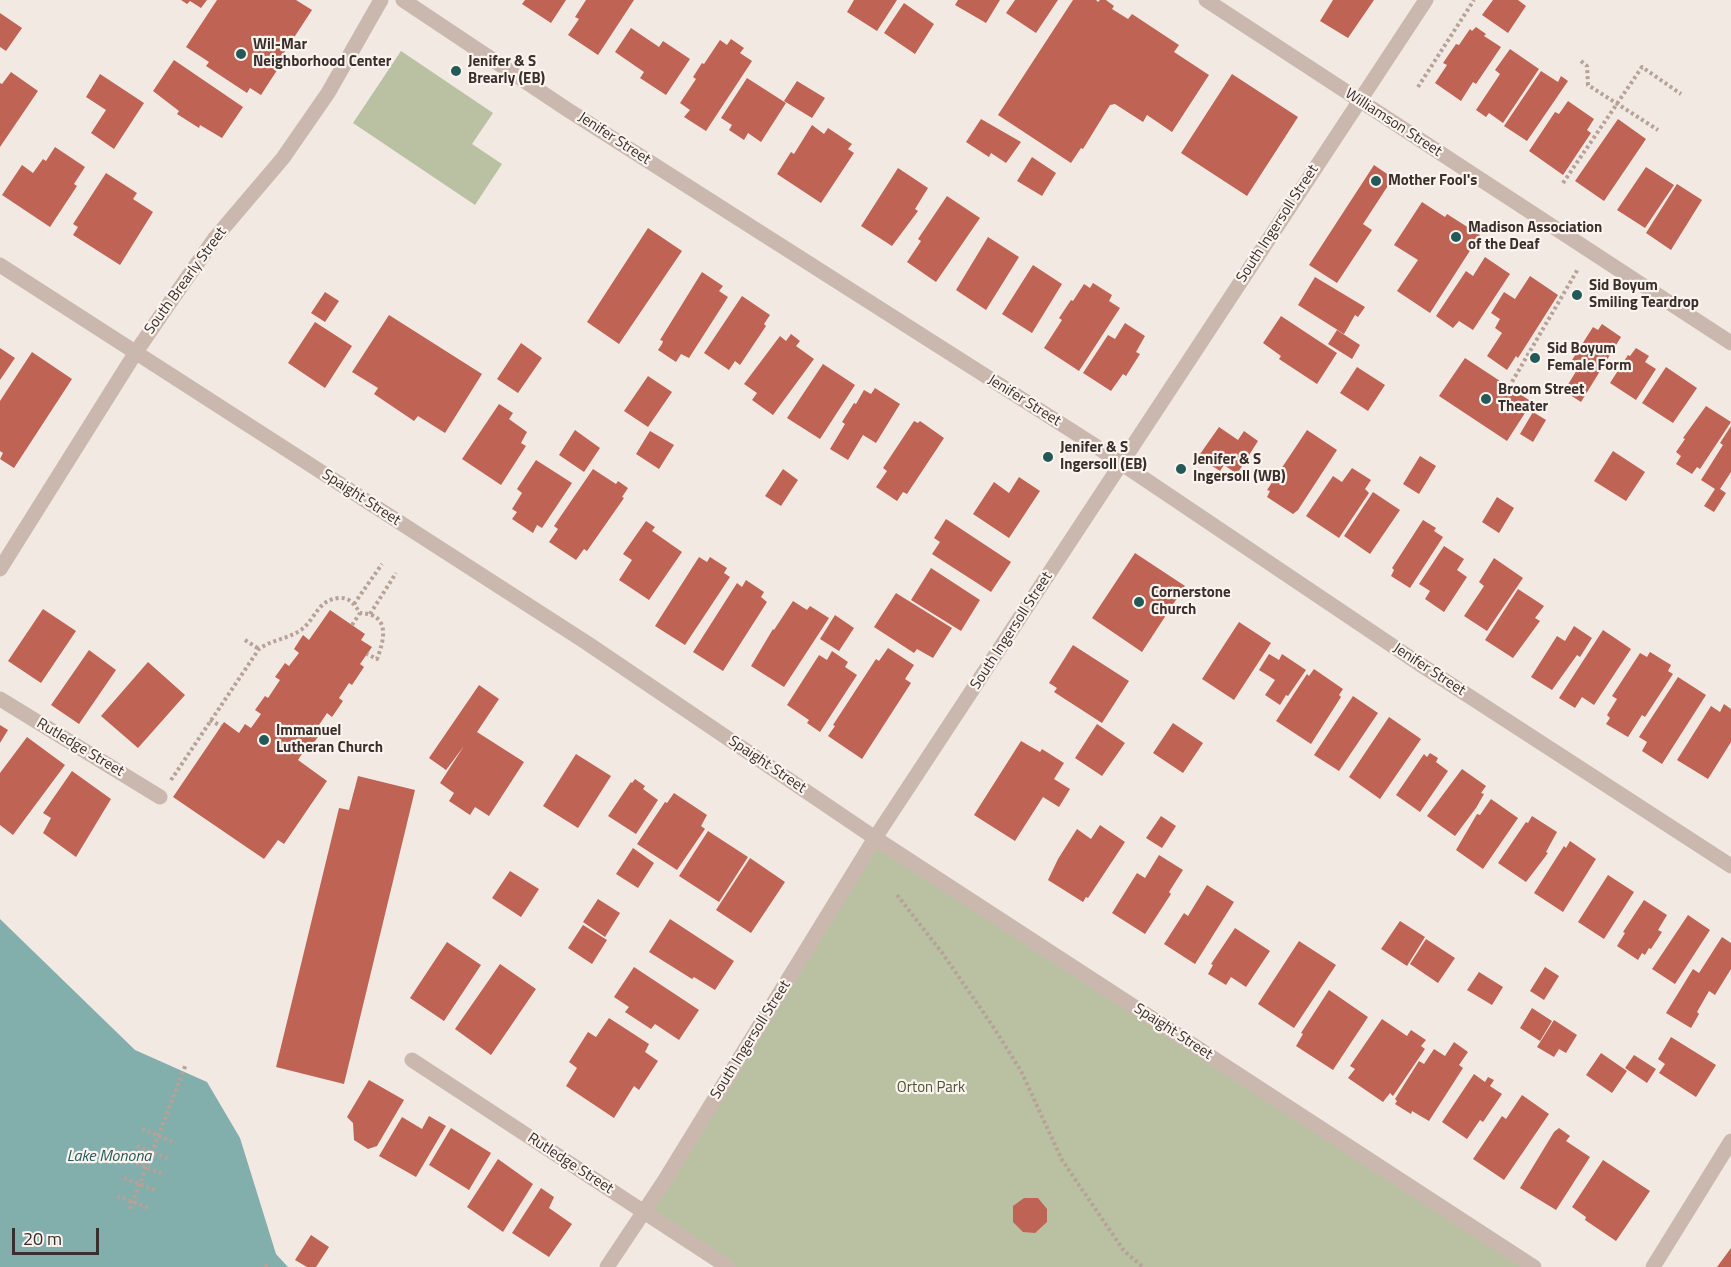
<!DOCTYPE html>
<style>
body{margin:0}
#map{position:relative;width:1731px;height:1267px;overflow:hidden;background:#f2e9e2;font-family:"Titillium Web",sans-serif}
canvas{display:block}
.scale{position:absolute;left:12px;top:1228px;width:87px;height:27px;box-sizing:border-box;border:3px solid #392f2c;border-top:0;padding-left:8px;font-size:18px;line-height:21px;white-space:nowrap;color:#392f2c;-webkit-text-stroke:4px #faf3ee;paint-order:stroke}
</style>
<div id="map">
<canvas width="1731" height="1267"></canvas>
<div class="scale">20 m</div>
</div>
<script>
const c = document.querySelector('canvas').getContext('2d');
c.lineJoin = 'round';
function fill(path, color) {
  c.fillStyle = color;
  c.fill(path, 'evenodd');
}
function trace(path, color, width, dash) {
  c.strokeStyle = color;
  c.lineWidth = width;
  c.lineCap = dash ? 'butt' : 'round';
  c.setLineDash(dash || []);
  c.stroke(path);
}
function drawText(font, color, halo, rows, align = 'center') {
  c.font = font + ' "Titillium Web",sans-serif';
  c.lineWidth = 4.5;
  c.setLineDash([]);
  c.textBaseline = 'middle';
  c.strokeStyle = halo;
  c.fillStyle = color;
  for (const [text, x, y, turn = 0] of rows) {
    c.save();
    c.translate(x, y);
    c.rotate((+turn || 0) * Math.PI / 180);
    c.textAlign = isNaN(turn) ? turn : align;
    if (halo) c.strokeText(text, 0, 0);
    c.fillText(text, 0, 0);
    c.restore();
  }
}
fill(new Path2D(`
 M401,51L493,113L472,144L502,164L475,205L353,123Z
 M875,838L1534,1267H728L644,1212Z`), '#bac1a2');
fill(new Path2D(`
 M0,919L135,1050L207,1082L240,1138L276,1254L288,1267H0Z`), '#82aeac');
fill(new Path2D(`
 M181,0H207L201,8L190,1L187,4Z
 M217,0H296L312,10L278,62L281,64L261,95L250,88L247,93L206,66L209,62L186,47Z
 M525,0H566L551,23L522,4Z
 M586,0H634L598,55L568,35L579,19L575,17Z
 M854,0H897L877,31L847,12Z
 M958,0H1000L986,23L955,5Z
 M1015,0H1058L1036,33L1006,13Z
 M1073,0H1096L1098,2L1100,0H1106L1114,6L1112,9L1128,19L1132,14L1179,45L1174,52L1209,75L1172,132L1147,115L1143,122L1115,104L1110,105L1083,149L1081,148L1071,163L998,115Z
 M1333,0H1374L1348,38L1320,21Z
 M1493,0H1518L1526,6L1508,33L1482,15Z
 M904,3L934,24L915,54L884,33Z
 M0,13L22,28L6,51L0,47Z
 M1476,27L1486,34L1484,36L1501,47L1476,84L1473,82L1461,101L1435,83L1447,65L1443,63L1456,44L1459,45L1470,29L1472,31Z
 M631,28L659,47L663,41L690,59L666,95L640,78L644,72L615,52Z
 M731,39L744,48L740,53L752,61L706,131L684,117L690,110L680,103L696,79L693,77L702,63L704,64L720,40L727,45Z
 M1510,49L1539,69L1503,123L1489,113L1486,117L1476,110L1500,74L1495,70Z
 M174,60L243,107L222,138L200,125L199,128L177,114L179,111L153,91Z
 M1541,71L1558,82L1561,76L1568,81L1527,141L1504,126Z
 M11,72L38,91L0,147V83L2,84Z
 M100,74L144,103L114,149L91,133L106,110L86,97Z
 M1232,74L1298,117L1247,196L1181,153Z
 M747,78L786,103L761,142L748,133L744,140L729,130L732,125L721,118Z
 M797,81L825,98L812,118L784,101Z
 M1568,101L1594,119L1587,130L1591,133L1563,175L1529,151L1555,112L1559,114Z
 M981,119L1021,142L1006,163L991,153L989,157L966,142Z
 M1618,119L1646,139L1604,201L1575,181Z
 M812,125L824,134L828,128L852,144L848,149L854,153L821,203L777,174L791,152L794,154Z
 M55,147L85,167L74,184L77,186L50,227L2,195L22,165L33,173L43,159L46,161Z
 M1032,157L1056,173L1042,196L1017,181Z
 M1374,165L1393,178L1363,224L1372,230L1337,283L1309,265Z
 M1646,167L1674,185L1645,228L1617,210Z
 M898,168L928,188L915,209L918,211L892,246L861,226Z
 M106,173L137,193L133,199L153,212L120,265L73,235L78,227L73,224Z
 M1677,184L1702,200L1671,250L1646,233Z
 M947,196L980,218L936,282L907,262L921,241L918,239Z
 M1422,202L1445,217L1447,214L1480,235L1430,313L1397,291L1418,260L1394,245Z
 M648,228L682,251L619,344L587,322Z
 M988,237L1019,257L986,310L956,290Z
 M1485,257L1510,274L1473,330L1459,321L1453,328L1436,316L1466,271L1473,276Z
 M1033,265L1062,284L1032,333L1002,314Z
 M702,272L723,286L719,291L728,297L689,358L681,354L676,362L658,350L662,344L663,341L660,340Z
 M1530,276L1558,295L1518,358L1516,356L1507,370L1487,356L1502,333L1495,328L1500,319L1491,313L1504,292L1515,299Z
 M1315,277L1365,307L1358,317L1355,315L1344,334L1298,305Z
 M1093,283L1112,295L1109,301L1120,308L1079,371L1044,348L1062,320L1059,318L1071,300L1073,301L1084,284L1090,288Z
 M325,292L339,301L325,322L311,313Z
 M742,296L770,315L764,324L766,326L740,365L735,361L729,370L704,353Z
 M389,315L482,374L445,433L418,416L414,421L374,394L378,388L352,372Z
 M1281,316L1337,353L1317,384L1279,359L1281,356L1263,343Z
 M315,322L352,346L325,388L288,363Z
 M1125,323L1145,336L1136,352L1140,354L1126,376L1123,374L1111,391L1083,373L1108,335L1115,339Z
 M1602,324L1621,337L1581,402L1564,391L1580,365L1572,360L1593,327L1598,330Z
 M1337,330L1360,345L1352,359L1328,344Z
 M791,334L800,341L796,346L814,359L773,415L752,400L757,393L744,384L780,336L786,341Z
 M521,343L542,358L518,393L497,379Z
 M0,348L15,358L0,380Z
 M1636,348L1649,356L1645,362L1656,369L1636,400L1610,383L1628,355L1630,356Z
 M32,352L72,379L14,468L0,459L3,453L0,451V401Z
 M1465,358L1532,402L1507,441L1439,396Z
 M823,364L855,385L820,439L787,418Z
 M1357,367L1385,385L1368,411L1340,393Z
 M1666,367L1697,388L1673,423L1642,403Z
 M648,376L672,392L648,427L624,411Z
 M875,388L900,404L876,443L863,435L848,460L830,449L845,424L842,422L854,403L856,404L864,390L871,394Z
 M499,404L513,413L509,419L527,432L521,443L526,446L501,485L462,459Z
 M1706,406L1731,422L1700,469L1697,467L1692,474L1676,464L1681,456L1676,452L1685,439L1683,438Z
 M1533,412L1546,420L1533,442L1520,434Z
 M914,421L918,423L920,421L944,438L907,494L903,492L897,501L876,487L887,471L883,468Z
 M1731,426V472L1720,489L1726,493L1714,512L1704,506L1715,489L1701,480L1723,445L1720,443Z
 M1219,427L1238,440L1244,431L1258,441L1237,474L1224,465L1220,471L1198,457Z
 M575,430L600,448L584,472L559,455Z
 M1307,430L1337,450L1298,510L1293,514L1267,497L1270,491L1267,490Z
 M650,431L674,445L659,469L636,454Z
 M1613,451L1645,472L1626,501L1594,481Z
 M1420,456L1436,466L1419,494L1403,484Z
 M536,460L572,483L542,528L537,525L533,533L512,519L517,512L512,509L522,493L517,489Z
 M1352,468L1371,480L1365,489L1369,493L1339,538L1306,516L1333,476L1342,482Z
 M593,469L616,484L618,481L628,488L622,497L624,498L587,551L584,549L576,560L549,542L558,529L554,526Z
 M783,469L798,480L781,506L765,496Z
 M1019,477L1040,491L1009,538L973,514L994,482L1009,493Z
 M1373,492L1400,510L1370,554L1344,536Z
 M1497,497L1514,508L1499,533L1482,522Z
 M946,519L1011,562L991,592L932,554L940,542L934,538Z
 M1423,520L1436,528L1434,531L1443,537L1410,588L1391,576L1394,570L1392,568Z
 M646,521L655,527L652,531L682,552L649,600L619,580L632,560L623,554Z
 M1444,546L1464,559L1457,570L1467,577L1444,612L1425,599L1430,591L1419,584Z
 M1135,553L1185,586L1142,652L1092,618Z
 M699,557L707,562L710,557L727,568L724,573L730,577L685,645L655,626Z
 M1494,558L1523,578L1487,631L1464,616L1484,586L1479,582Z
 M931,568L980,600L961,631L911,600Z
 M746,580L764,592L761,597L767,602L723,671L693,652L737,583L742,587Z
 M1518,589L1544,606L1535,618L1540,621L1513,658L1485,640Z
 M896,593L952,628L933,658L917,649L914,653L874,627Z
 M793,601L807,610L810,606L829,618L784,687L751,666L773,629L774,630Z
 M43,609L76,631L41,683L8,661Z
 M330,610L365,634L361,640L372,647L360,664L364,667L352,685L349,683L339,698L343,701L332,717L327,713L315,731L320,734L310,748L307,746L298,760L327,781L284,844L278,840L264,859L173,797L224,722L239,733L245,724L251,728L261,714L255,710L265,696L268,698L280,680L275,677L285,663L289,666L299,653L294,649L303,635L309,640Z
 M835,615L854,628L839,651L820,639Z
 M1239,622L1271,643L1234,700L1202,679Z
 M1574,626L1592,638L1580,657L1577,655L1552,690L1531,677L1557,636L1565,641Z
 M1603,630L1631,649L1594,705L1582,697L1575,708L1559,698Z
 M1073,645L1129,681L1102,723L1054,692L1057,688L1049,683Z
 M888,648L914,665L905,679L911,683L862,759L828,736L835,726L833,725L876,659L879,661Z
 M89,650L116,670L79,724L51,705Z
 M832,651L848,662L845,667L857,675L820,732L807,723L809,720L787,705L819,655L827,660Z
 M1650,652L1671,665L1668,671L1673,674L1645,717L1642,715L1628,737L1606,724L1610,718L1607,715L1617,699L1612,696L1640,653L1647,657Z
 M1269,654L1279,660L1282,654L1306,670L1288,696L1286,695L1280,705L1265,695L1275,680L1259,670Z
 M148,662L185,695L138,748L101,716Z
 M1314,669L1343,689L1339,695L1341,697L1311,744L1276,721L1307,674L1309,676Z
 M1678,677L1706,695L1662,764L1642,751L1647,742L1639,737Z
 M479,685L499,699L477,732L524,762L489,816L475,807L470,815L449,801L454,793L440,783L464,746L446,770L429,758Z
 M1353,696L1378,713L1339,771L1314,755Z
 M1724,704L1731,709V742L1708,779L1677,760L1711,706L1720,712Z
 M1389,717L1421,739L1380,799L1349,777Z
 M1173,723L1203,743L1183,773L1153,753Z
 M1097,724L1125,743L1102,776L1075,758Z
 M0,725L8,730L0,743Z
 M27,737L65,765L13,835L0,825V773Z
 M1021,741L1040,752L1042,749L1064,763L1054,779L1070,789L1059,807L1043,797L1015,841L974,815Z
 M1430,753L1438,758L1436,762L1448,771L1420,812L1396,795L1424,754L1427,757Z
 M576,754L611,776L578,828L543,806Z
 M1462,769L1486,786L1481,793L1484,794L1476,808L1455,836L1427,816Z
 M72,771L111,799L76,857L43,833L51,818L43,813Z
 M358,776L415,790L344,1084L276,1067L339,808L349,810Z
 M635,779L645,786L643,789L658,800L636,834L608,816L631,782L632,783Z
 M674,793L707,815L701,826L705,829L677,870L637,844L665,802L667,803Z
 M1491,799L1518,818L1483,869L1456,850L1477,814L1480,815Z
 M1161,816L1176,826L1162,848L1146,838Z
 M1532,816L1557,832L1546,852L1548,853L1526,882L1498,863L1526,822L1528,823Z
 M1100,825L1125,842L1088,898L1086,897L1083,902L1048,880L1058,859L1077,829L1091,839Z
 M708,831L748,857L719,902L679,876Z
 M1570,841L1596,859L1563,912L1534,893L1564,846L1566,848Z
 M633,848L654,863L638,888L616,874Z
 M1159,855L1183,870L1169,892L1171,894L1145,934L1112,913L1137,873L1145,878Z
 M750,858L785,882L751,933L716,910Z
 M510,871L539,889L521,917L492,898Z
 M1608,875L1634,892L1604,939L1578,922Z
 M1207,885L1234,902L1195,964L1164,944L1184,913L1188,916Z
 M598,899L620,913L605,937L583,922Z
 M1644,900L1667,915L1658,930L1662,932L1651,949L1649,948L1645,955L1642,953L1638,960L1617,946L1625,933L1623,932Z
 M1688,915L1710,930L1675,984L1652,969Z
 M670,919L734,961L715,990L694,977L692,979L649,952Z
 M1400,921L1425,937L1407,966L1381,949Z
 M583,925L607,940L592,964L568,948Z
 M1235,928L1270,951L1246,987L1231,977L1226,985L1208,974L1213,965L1211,964Z
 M1722,937L1731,943V969L1715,995L1709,991L1697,1012L1699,1014L1691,1028L1666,1013L1693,969L1699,973Z
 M1426,939L1455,958L1438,983L1410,964Z
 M1299,941L1336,965L1294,1028L1258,1004Z
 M447,942L481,965L444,1021L410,998Z
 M500,964L536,989L491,1055L455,1029Z
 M634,967L699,1010L679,1040L655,1024L651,1029L625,1012L629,1007L614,997Z
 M1545,967L1559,976L1544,1000L1530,991Z
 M1479,972L1503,987L1492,1005L1467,990Z
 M1329,990L1368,1017L1333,1070L1296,1046L1303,1034L1301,1033Z
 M1532,1008L1552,1021L1540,1041L1520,1028Z
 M609,1018L649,1044L645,1052L658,1061L639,1090L634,1086L614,1118L566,1086L577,1068L569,1062L588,1032L596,1037Z
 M1382,1019L1407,1036L1411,1030L1426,1040L1421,1046L1425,1049L1393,1096L1390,1093L1383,1102L1348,1078L1355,1069L1350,1066Z
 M1554,1020L1577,1035L1566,1053L1559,1049L1554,1057L1537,1047Z
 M1671,1037L1716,1065L1696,1097L1659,1073L1665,1064L1658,1059Z
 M1454,1042L1468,1052L1459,1065L1463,1068L1429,1121L1412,1111L1411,1114L1395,1104L1397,1101L1395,1099L1419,1061L1424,1064L1434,1049L1445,1056Z
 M1601,1053L1627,1071L1612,1093L1586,1075Z
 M1634,1055L1656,1069L1647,1083L1625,1068Z
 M1474,1074L1485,1082L1488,1077L1494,1080L1490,1086L1502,1094L1483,1122L1480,1120L1467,1139L1442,1122Z
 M369,1080L404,1100L377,1146L368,1149L354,1140L353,1123L347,1117Z
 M1522,1095L1549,1114L1504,1180L1473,1159L1502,1116L1506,1119Z
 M429,1116L446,1126L416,1177L379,1156L402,1117L422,1129Z
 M451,1128L491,1153L469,1190L429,1165Z
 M1559,1128L1570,1136L1566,1141L1590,1157L1556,1210L1520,1188L1554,1132Z
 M498,1159L533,1184L503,1232L467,1207Z
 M1603,1160L1650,1191L1616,1241L1585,1220L1586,1217L1572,1207Z
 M541,1188L554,1197L549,1208L572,1224L549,1257L512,1233Z
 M1024,1198H1038L1047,1209V1222L1035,1233L1023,1232L1013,1222V1206Z
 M311,1235L329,1247L316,1267H307L295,1260Z
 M1731,1248V1267H1717Z`), '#bf6354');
trace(new Path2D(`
 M1581,61L1587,66L1588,85L1658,130
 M1418,87L1474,0
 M1563,183L1642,67L1681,94
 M1509,387L1578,269
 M354,604L382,564
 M370,614L396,573
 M352,625L360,613
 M245,640L259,649
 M210,720L221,726
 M171,780L259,649C271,640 288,639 301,630C316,619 317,600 339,598C350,597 355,605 360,613C390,614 385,638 377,659L367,654
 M897,895L943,954L992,1025L1021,1071L1062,1160L1124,1251L1143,1267
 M142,1129L176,1143
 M137,1146L169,1159
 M131,1161L163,1174
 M124,1178L157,1191
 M117,1196L149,1208
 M130,1209L186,1064
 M265,1267L269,1264`), '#b6a298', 4, [3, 3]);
trace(new Path2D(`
 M403,0L568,110L1091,443L1421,665L1731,866
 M1206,0L1731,343
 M0,265L587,643L875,838L1534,1267
 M0,569L136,352L166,308L215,238L283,158L328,93L381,0
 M0,699L160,797
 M412,1060L728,1267
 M607,1267L663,1183L875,838L1426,0
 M1653,1267L1731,1141`), '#cab8ae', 15);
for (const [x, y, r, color] of [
 [241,54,6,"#235957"],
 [456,71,6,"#235957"],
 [1376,181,6,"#235957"],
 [1456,237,6,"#235957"],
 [1577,295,6,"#235957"],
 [1535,358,6,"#235957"],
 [1486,399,6,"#235957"],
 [1048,457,6,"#235957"],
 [1181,469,6,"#235957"],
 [1139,602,6,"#235957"],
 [264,740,6,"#235957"]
]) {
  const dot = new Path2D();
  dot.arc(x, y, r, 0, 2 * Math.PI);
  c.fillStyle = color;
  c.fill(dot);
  trace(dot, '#faf3ee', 2);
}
drawText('bold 15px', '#392f2c', '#faf3ee', [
 ["Wil-Mar",253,45],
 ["Neighborhood Center",253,62],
 ["Jenifer & S",468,62],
 ["Brearly (EB)",468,79],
 ["Mother Fool's",1388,181],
 ["Madison Association",1468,228],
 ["of the Deaf",1468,245],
 ["Sid Boyum",1589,286],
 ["Smiling Teardrop",1589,303],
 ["Sid Boyum",1547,349],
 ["Female Form",1547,366],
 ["Broom Street",1498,390],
 ["Theater",1498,407],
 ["Jenifer & S",1060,448],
 ["Ingersoll (EB)",1060,465],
 ["Jenifer & S",1193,460],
 ["Ingersoll (WB)",1193,477],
 ["Cornerstone",1151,593],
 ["Church",1151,610],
 ["Immanuel",276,731],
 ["Lutheran Church",276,748]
], 'left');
drawText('15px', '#392f2c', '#faf3ee', [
 ["Williamson Street",1393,123,33],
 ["Jenifer Street",614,139,33],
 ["South Ingersoll Street",1278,224,-57],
 ["South Brearly Street",186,281,-54],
 ["Jenifer Street",1024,401,32],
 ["Spaight Street",361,498,33],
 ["South Ingersoll Street",1012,631,-57],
 ["Jenifer Street",1429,670,33],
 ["Rutledge Street",80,748,31],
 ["Spaight Street",767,765,34],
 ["Spaight Street",1173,1032,33],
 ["South Ingersoll Street",751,1040,-58],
 ["Rutledge Street",570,1164,33]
]);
drawText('15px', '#4c5631', '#faf3ee', [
 ["Orton Park",931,1088]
]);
drawText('italic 16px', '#235957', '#faf3ee', [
 ["Lake Monona",109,1157]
]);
</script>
